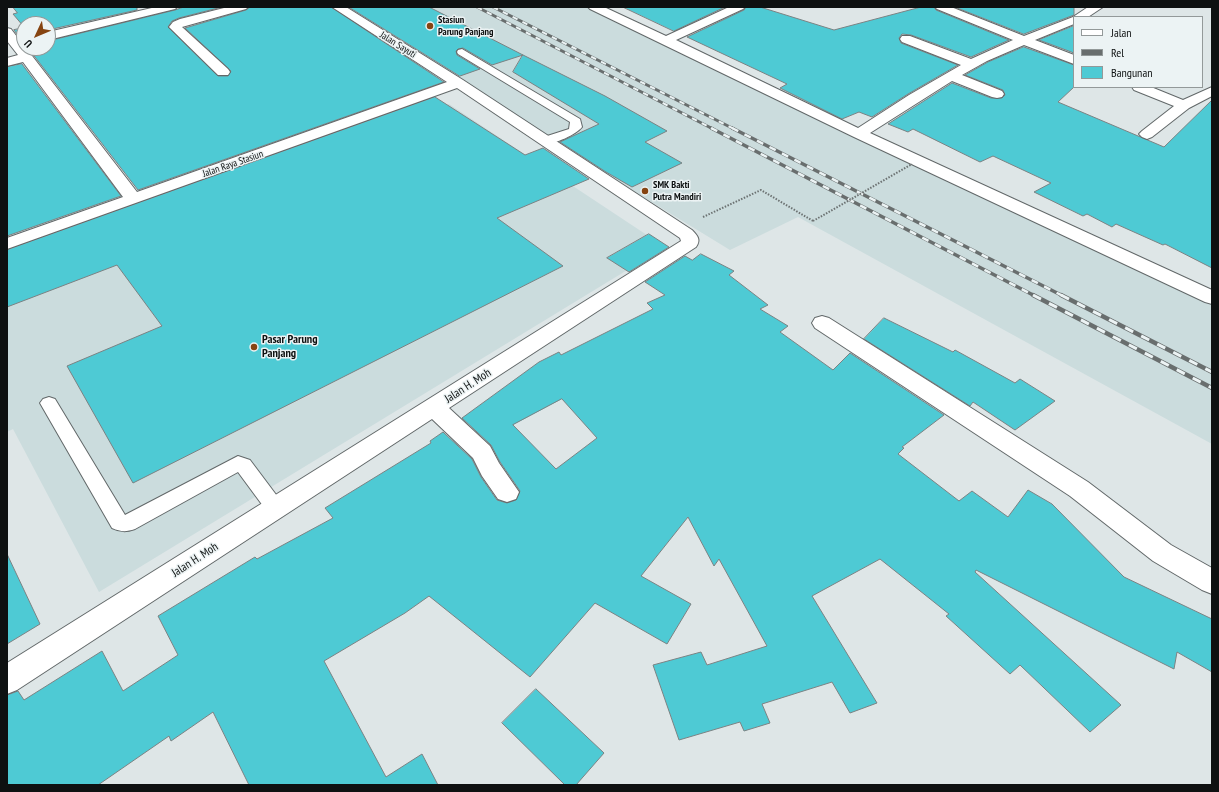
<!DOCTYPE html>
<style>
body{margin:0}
#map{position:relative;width:1219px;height:792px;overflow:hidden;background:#dee6e7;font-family:"PT Sans Narrow",sans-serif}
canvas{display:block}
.frame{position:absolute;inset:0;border:8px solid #0e1111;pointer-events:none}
.legend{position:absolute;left:1073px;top:16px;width:130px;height:72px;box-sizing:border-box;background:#ecf3f4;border:1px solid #939999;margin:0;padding:5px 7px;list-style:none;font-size:12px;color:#0e1111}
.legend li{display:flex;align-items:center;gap:8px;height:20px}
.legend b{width:20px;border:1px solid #939999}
.north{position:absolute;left:16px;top:16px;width:40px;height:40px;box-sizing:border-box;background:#ecf3f4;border:1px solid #939999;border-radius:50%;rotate:226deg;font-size:11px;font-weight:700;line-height:16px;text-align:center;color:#0e1111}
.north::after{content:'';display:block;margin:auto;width:14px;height:18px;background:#864411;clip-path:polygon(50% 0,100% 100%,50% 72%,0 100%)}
</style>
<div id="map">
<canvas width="1219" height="792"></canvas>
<div class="frame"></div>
<ul class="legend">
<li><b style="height:5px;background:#fff"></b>Jalan</li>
<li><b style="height:5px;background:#696e6e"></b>Rel</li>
<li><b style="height:11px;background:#4ecad4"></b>Bangunan</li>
</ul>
<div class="north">U</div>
</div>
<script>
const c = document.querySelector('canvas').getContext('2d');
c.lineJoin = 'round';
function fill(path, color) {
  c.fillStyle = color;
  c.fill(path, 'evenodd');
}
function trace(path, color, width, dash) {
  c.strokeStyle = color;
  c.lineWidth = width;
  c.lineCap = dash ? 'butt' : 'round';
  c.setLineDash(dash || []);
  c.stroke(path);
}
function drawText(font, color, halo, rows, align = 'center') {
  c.font = font + ' "PT Sans Narrow",sans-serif';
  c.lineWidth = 3;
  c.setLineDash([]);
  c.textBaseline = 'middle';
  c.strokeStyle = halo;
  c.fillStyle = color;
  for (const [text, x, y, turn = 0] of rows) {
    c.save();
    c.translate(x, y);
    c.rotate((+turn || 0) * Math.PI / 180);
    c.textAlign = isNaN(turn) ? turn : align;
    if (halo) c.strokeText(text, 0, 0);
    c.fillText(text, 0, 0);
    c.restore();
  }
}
fill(new Path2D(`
 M333,7H590L1212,302V444L798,217L730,250Z
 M449,104L665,247L99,592L13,429L7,432V265Z`), '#cbdcdd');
const building = new Path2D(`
 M13,7H137V10L48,30V24H24V27L13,14L17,13Z
 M184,7H222L179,18L172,21L168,27L218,76H228L231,71L185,28L246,10L250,7H331L444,82L138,190L28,48H48V41L175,10Z
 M349,7H429L523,55L492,65L463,48L458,49L456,51L457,55L480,69L460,76Z
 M623,7H725L674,31Z
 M746,7H760L834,30L921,7H934L936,10L1009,40L971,57L911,35L902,34L899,38L901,43L958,65L908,94L872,117L859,112L842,119L780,88L787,84L687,37L744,10Z
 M955,7H1074V15L1024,34Z
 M1074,26V53L1039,40Z
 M24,28V44L14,30Z
 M1024,47L1074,65V87L1058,102L1164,147L1212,100V268L1165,244L1163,245L1116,224L1112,227L1087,214L1083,216L1034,192L1051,183L993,156L980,162L913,129L908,132L888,124L952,83L991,98H1002L1005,95L1003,90L965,75L988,62Z
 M523,55L605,96L667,131L645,142L682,163L632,187L606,172L560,142L599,124L513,72Z
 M22,64L121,196L7,236V67Z
 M435,97L525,155L543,148L589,179L497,218L563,266L133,483L67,366L162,326L117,265L7,307V250Z
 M649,234L669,247L629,272L607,258Z
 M701,254L734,271L729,275L768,305L760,309L788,326L780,332L833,370L850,353L944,415L902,447L904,448L898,454L959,501L972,491L1008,517L1028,490L1052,504L1124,577L1212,619V672L1177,652L1174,669L976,570L975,572L1121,705L1090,732L1020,665L1010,674L946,616L949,614L880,559L812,596L877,703L850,713L832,682L762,704L770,723L744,731L740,722L679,740L653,665L701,652L707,665L767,646L719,559L714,566L688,517L641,576L691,604L667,644L595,603L530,677L429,596L405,613L324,661L386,777L422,754L438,785H249L213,712L171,741L169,736L98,785H7V695L18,691L24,700L102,651L123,691L178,655L158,616L255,557L257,559L333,518L325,508L431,443L430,441L443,432L472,459L481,477L497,500L507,503L516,500L520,491L500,462L491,445L462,418L539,362L559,352L561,355L653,309L647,303L665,295L645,282L685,256L692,260ZM562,399L597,438L556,469L513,425Z
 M884,318L953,352L955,350L1015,383L1020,379L1055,401L1015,430L973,402L970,406L864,339Z
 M7,554L40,624L7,644Z
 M536,689L604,753L576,785H565L502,723Z`);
fill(building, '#4ecad4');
trace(building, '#7b8283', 1);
const lane = new Path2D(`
 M462,49L580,119L582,127C576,135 551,146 541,144L539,141L541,138L569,129L570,122L458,54L457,52L458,50Z
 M49,397L55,399L125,515L238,456L250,460L286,508L283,514L276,516L269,514L238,472L135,529C126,532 121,532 112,528L40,403L43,399Z`);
const street = new Path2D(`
 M156,7H177L175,9L48,40V32Z
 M228,7H248L246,9L182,27L228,69L230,72L228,75H218L169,27L173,22L180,19Z
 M332,7H346L463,80L692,230C698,236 701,240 696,247L449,408L490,446L499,463L519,492L516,499L507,502L498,499L482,476L473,458L432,419L17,690L7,694V663L681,241L680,238L457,88L7,249V238L123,197L23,62L7,66V58L18,55L7,41V28L11,29L24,46V48H26L137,192L447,82Z
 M588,7H604L666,36L729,7H745L743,9L676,40L858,128L909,95L961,65L902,42L900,39L902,36H910L971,59L1013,40L937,9L935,7H951L1024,36L1073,17L1088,7H1103L1088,17H1074V24L1035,40L1074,55V64L1024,45L987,61L962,75L1002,91L1004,94L1002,97L997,98L992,97L952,81L870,133L1212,290V304L1205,302L854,137L590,9Z
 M1132,87H1151L1183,100L1212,87V96L1189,108L1152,137L1147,139L1142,137L1139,134L1142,131L1174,106L1134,90Z
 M822,316L829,318L1088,482L1171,545L1212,568V594L1202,590L1153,561L1070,496L815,328L812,323L815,318Z`);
trace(lane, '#626869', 2);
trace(street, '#626869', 2);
trace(new Path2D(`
 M703,217L761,190L813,221`), '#6c7272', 2, [1.5, 1.5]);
fill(lane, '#fff');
fill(street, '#fff');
const railFar2 = new Path2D(`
 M477,7L713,129
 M493,7L734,129`);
const railFar1 = new Path2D(`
 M711,128L1035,296
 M732,128L1063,296`);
const rail = new Path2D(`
 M1033,295L1212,388
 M1061,295L1212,372`);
trace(railFar2, '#696e6e', 3);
trace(railFar1, '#696e6e', 3.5);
trace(rail, '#696e6e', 4.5);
trace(railFar2, '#ecf3f4', 2, [5.5]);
trace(railFar1, '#ecf3f4', 2.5, [7]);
trace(rail, '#ecf3f4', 3, [9]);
trace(new Path2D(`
 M813,221L912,164`), '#6c7272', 2, [1.5, 1.5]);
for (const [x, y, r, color] of [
 [430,26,4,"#864411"],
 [645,191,4,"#864411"],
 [254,347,4,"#864411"]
]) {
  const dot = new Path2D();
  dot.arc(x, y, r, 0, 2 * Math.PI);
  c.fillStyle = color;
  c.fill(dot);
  trace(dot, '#ecf3f4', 1.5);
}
drawText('bold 10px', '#0e1111', '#ecf3f4', [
 ["Stasiun",438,20],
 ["Parung Panjang",438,32],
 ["SMK Bakti",653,185],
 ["Putra Mandiri",653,197]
], 'left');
drawText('10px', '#0e1111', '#ecf3f4', [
 ["Jalan Sayuti",398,45,32],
 ["Jalan Raya Stasiun",233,164,-19]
]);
drawText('bold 12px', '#0e1111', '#ecf3f4', [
 ["Pasar Parung",262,340],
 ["Panjang",262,354]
], 'left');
drawText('12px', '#0e1111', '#ecf3f4', [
 ["Jalan H. Moh",468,386,-33],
 ["Jalan H. Moh",195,560,-33]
]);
</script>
